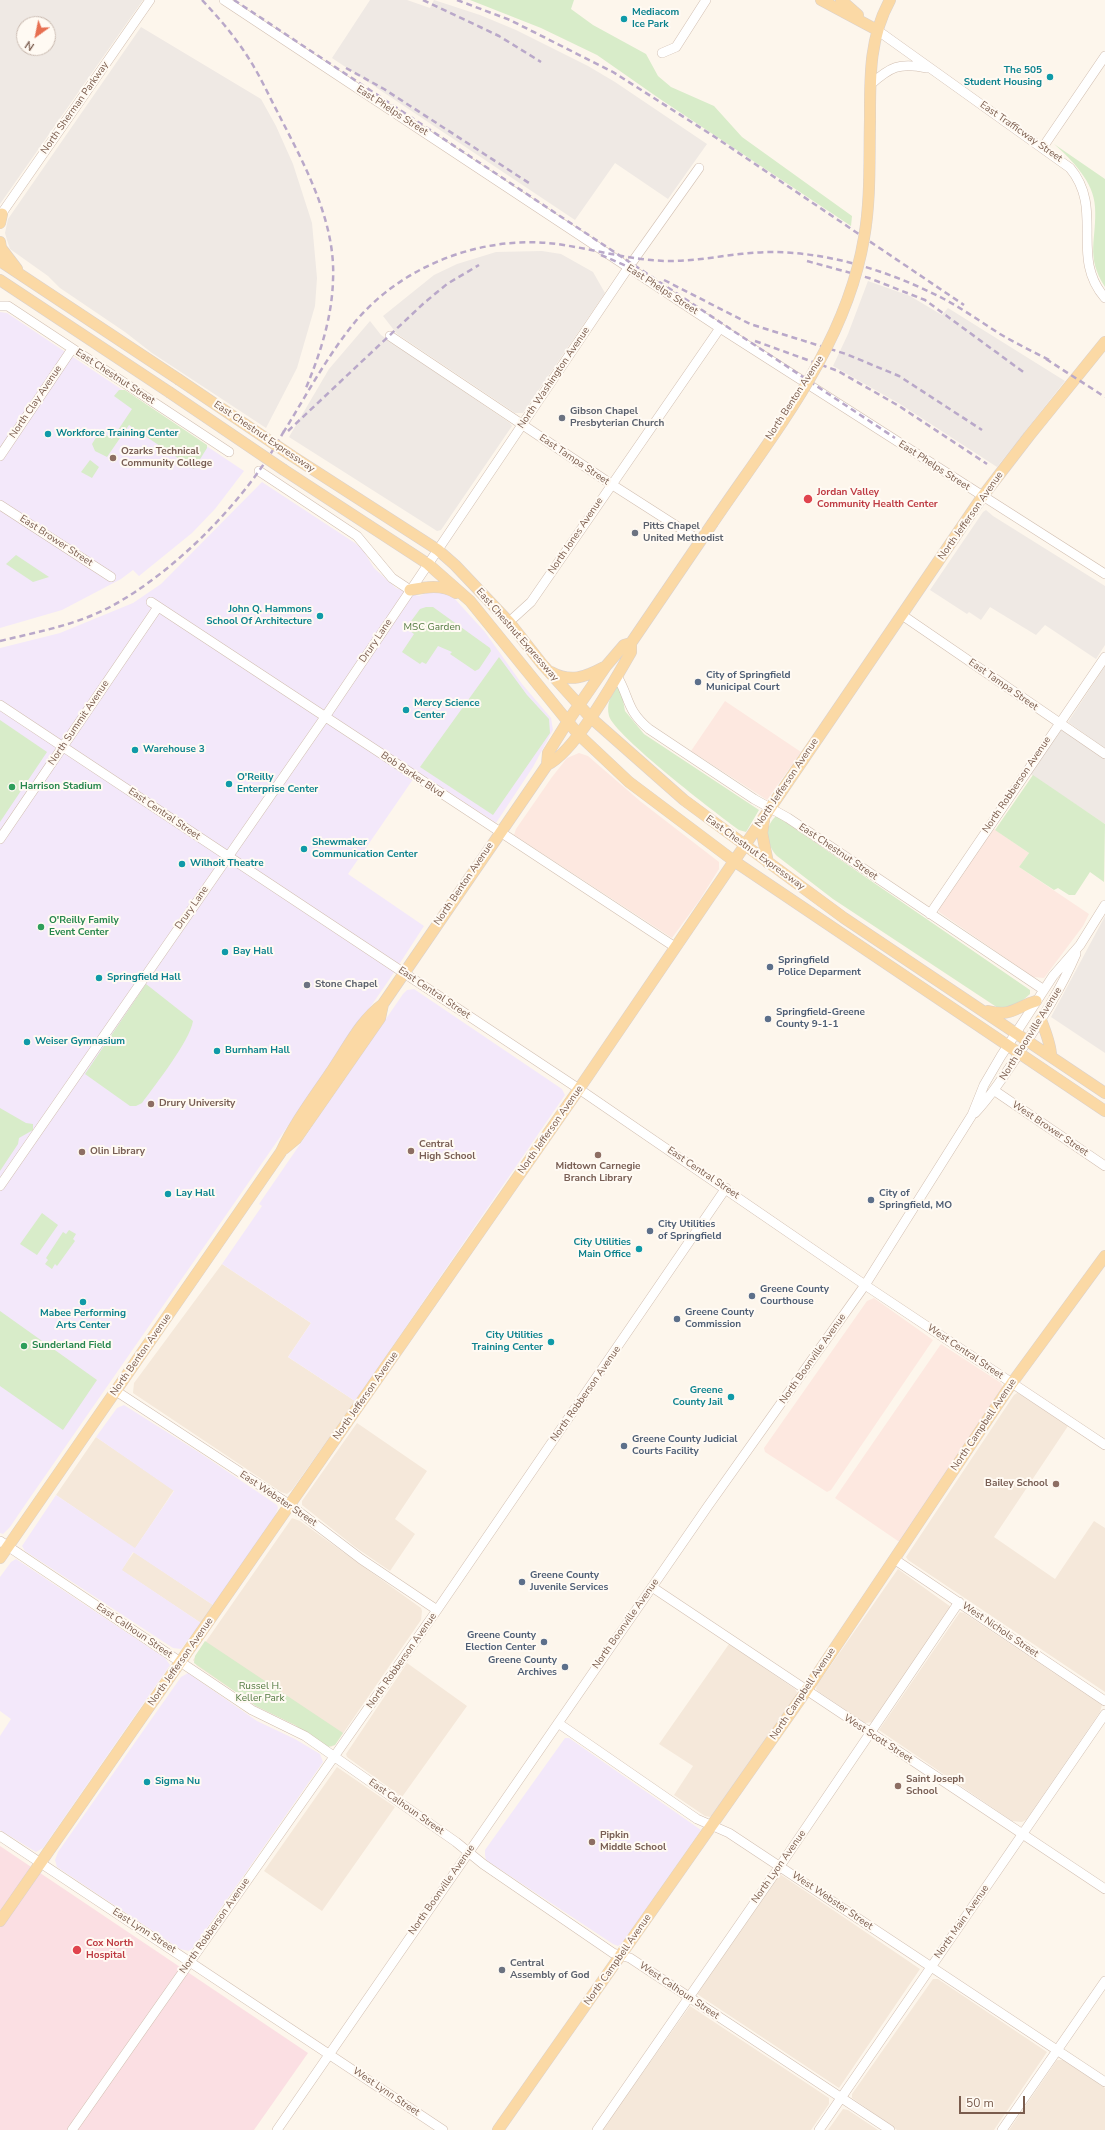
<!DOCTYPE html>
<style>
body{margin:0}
#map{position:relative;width:1105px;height:2130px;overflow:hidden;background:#fdf6ec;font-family:"Nunito Sans",sans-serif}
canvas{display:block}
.north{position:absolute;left:16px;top:16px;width:40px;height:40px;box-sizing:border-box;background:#fffaf3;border:1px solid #cabbb1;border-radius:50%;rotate:213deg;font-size:11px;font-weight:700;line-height:16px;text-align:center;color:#7a5c4d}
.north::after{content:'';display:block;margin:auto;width:14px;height:18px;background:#e76f51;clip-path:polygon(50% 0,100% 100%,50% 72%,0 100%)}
.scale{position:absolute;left:959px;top:2096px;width:66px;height:18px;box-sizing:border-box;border:2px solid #7a5c4d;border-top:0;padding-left:5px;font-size:12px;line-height:14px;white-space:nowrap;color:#7a5c4d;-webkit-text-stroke:3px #fffaf3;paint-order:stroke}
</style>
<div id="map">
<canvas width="1105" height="2130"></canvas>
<div class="north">N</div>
<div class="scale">50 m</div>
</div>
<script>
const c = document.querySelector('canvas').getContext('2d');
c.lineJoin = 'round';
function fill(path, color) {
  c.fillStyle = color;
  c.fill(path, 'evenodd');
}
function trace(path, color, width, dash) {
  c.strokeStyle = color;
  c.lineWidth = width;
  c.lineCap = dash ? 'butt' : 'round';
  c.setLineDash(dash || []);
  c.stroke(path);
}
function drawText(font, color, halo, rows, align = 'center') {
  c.font = font + ' "Nunito Sans",sans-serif';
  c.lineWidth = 4;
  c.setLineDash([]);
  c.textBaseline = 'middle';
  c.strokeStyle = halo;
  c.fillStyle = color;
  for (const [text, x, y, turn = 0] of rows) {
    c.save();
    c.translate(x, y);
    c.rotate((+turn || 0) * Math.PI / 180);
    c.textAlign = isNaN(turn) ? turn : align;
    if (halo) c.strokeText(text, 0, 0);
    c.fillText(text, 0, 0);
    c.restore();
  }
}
fill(new Path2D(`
 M222,1264L311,1323L288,1357L355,1401L292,1490L287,1494L281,1492L133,1393L134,1383Z
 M1017,1393L1020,1394L1068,1426L994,1537L1055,1579L1094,1521L1105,1528V1692L908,1560L906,1557L1014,1395Z
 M357,1423L427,1471L395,1519L415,1534L390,1571L355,1547L302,1505V1501Z
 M96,1437L174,1490L135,1549L56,1495Z
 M292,1518L300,1521L421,1608L422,1611L421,1620L335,1745L331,1747L295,1725L256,1706L197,1666L193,1660Z
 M134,1552L213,1605L201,1623L121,1570Z
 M898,1569L951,1607L873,1722L865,1723L819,1692L816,1689L817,1685Z
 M960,1612L964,1613L1102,1705L1100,1712L1026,1820L1022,1822L1012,1821L879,1730Z
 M729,1644L795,1689L797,1692L796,1696L713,1815L710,1817L705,1816L674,1795L693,1766L659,1744Z
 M407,1663L467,1706L402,1797L347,1757L346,1754Z
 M337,1767L395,1807L322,1911L264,1871Z
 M780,1874L920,1969L839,2088L697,1994Z
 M933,1979H938L1047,2052L994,2130H897L852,2098V2094Z
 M690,2006L829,2098V2104L811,2130H602Z
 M1057,2060H1063L1105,2088V2130H1009Z
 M843,2109L848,2110L878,2130H828Z`), '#f5e8da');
fill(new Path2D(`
 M725,701L801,752L767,800L691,751Z
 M579,753L588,756L640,801L719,862V869L699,901L672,938L514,835L516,829L552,777L567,758Z
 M993,828L1029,853L1019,867L1089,914L1083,926L1044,978L1033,977L939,912V908Z
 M874,1298L933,1340L831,1490L827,1492L765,1452L764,1448L867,1301Z
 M941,1344L1001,1383L1003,1388L901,1541H898L835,1498Z`), '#fde8e0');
fill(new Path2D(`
 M0,0H143L0,204ZM24,24H48V48H24Z
 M370,0H407L430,8L434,0L480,15L516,30L588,66L615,82L707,144L668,199L615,163L575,220L332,58Z
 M141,27L261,99L276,126L293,164L312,223L317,278L315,306L297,368L266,428L152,353L125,332L60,288L48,276L10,249L7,240L5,233L8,219Z
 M542,251L561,254L593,272L605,293L523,413H515L397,334L383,316L434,275L457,264L496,252Z
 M868,281L910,296L942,315L948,308L1065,381L997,467L900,404L833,366L848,334Z
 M370,321L381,335L510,423L512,426L441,530L437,531L289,437L329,369Z
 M986,510L993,516L1105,586V645L1096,659L1045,625L1036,635L990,607L981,620L969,612L967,614L930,590L983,512Z
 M1105,666V749L1068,722Z
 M1061,730L1105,757V824L1030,774Z
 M1105,916V1053L1051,1017Z`), '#efe9e4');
fill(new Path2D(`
 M0,312L7,313L244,471L215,509L192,533L139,576L133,570L121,579L62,610L0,628Z
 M262,482L355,543L363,550L374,568L396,588L419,596L431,591L448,594L454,598L485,632L522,684L551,718L553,730L533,767L496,823L418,772L348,874L424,926L389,980L27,1502L10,1527L3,1534L0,1533V648L60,633L133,603L161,584Z
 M414,989L562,1089L565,1095L355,1401L288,1357L311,1323L222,1264L262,1206L259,1204L403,994L407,990Z
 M124,1405L200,1453L277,1505L278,1508L275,1516L213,1605L133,1552L122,1570L201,1623L181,1649L173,1648L25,1551L22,1546L56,1495L135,1548L174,1491L96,1437L117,1408Z
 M16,1559L165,1658L170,1665L43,1848L36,1852L0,1830V1736L11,1719L0,1711V1577L11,1562Z
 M188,1673L257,1721L295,1739L320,1754L323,1762L193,1948L189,1951L180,1949L57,1867L55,1860L58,1852L181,1677Z
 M565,1738H569L701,1830L622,1943L618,1946L613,1944L486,1860L485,1855V1850Z`), '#f3e8fa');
fill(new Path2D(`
 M0,1846L308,2053L254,2130H0Z`), '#fbdfe3');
fill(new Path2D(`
 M470,0H574L571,9L593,25L646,54L658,76L671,87L714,106L742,137L852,216L851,226L660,99L597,55L541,28Z
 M1054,144L1105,179V287C1085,256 1097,239 1095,207C1094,182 1072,160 1054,144Z
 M119,390H125L207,445V448L194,469L129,425L107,457L95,451L92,444L100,431L112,439L132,409L114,396Z
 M90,460L99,467L92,478L81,472Z
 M16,555L49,577L33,582L6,564Z
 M426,607H433L490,648L491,651L479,669L475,671L450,654L452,652L438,646L426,664L422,662L420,664L402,652L414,634L406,628L420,609Z
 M499,657L527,695L549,719L550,733L493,815L420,767Z
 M618,685L621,689L625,711L644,734L759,810L746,832L739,830C717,814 615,736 609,716C606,704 611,694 618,685Z
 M0,720L47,752L0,822Z
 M1033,775L1105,824L1104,882L1090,872L1075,895H1069L1058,888L1054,890L1019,867L1029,853L995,830Z
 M775,817H778L1030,990V994L1014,1008H998L833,899L777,856C767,845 763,829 775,817Z
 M146,984L193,1021C190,1041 155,1085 142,1103L136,1106H130L85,1074Z
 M0,1108L26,1123L33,1124V1130L19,1138L18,1144L0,1171Z
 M42,1213L58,1225L37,1255L20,1244Z
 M69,1230L76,1234L73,1239L75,1241L57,1266L55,1264L52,1269L45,1264L48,1260L46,1258L63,1232L66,1234Z
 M0,1311L97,1380L63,1430L0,1386Z
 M205,1641L343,1733L335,1745L328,1747L295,1725L256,1706L194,1663L195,1656Z`), '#d8ecc9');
const minor = new Path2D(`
 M224,0L720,328L1105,574
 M877,30L1070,168C1105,210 1069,257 1105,298
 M662,53L676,47L706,0
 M870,85C890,67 899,62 927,68
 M1043,147L1105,56
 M0,216L150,0
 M0,306H8L229,452
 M390,336L611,484L700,541
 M0,456L72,349
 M259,471L357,536L392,578L410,590
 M0,505L111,577
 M151,602L675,947
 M902,615L1105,754
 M509,622L531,602L720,328
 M617,676C630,698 626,710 649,729L754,799L788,818L1044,990
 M0,705L579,1089L865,1285L1105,1445
 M0,839L158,607
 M930,914L1105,657
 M995,1091L1105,1166
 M975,1113C993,1094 1006,1073 1020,1052C1041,1020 1061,989 1076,954
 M0,1186L325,717L628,268L699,168
 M116,1391L290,1505L361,1559L437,1610
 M0,1541L252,1710L305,1736L456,1842L483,1864L613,1953L630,1958L890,2130
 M894,1559L1105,1701
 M652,1587L1105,1889
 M558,1723L697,1819L729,1833L1105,2082
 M0,1836L443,2130
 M72,2130L437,1610L726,1188
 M277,2130L708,1506L865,1285L972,1115L984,1085L1001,1056L1053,976L1080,945L1105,905
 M597,2130L780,1866L959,1602
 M819,2130L1105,1714
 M1002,2130L1105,1981`);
const major = new Path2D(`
 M821,0L877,30
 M841,0L858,15
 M870,120C870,78 869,38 890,0
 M0,223L2,214
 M0,242L1,248L17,269
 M0,261L178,379
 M0,280L169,392
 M292,456L438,550L455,565L509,622L542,664L590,717L684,800L844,918L1105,1093
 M284,470L428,564L470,601L578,734L629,782L734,861L1105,1111
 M410,590C426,587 442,584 456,593
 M551,672C571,683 585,677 604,667
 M547,765C574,753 615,680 631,652V643L712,524
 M764,820L762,833L768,863
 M988,1011C1011,1017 1016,1007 1036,1001
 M1041,1020C1045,1030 1051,1046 1051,1056
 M284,1149L296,1139L380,1018L383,1004
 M0,1558L281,1152C295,1122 315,1096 333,1069C348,1047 361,1020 383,1004L547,765L548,753L568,721L606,666L624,645L631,643
 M0,1921L579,1089L982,497L1029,436L1105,342
 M498,2130L806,1691L1012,1383L1105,1256`);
trace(minor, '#d1beb0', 10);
trace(major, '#dad1cd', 12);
trace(minor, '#fff', 9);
trace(major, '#fbd9a5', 11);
trace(new Path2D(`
 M202,0C220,19 237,39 251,62C261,78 269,96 278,113C304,164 336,221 333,280C332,318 320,354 306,388
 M234,0L895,438
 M423,0L499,36L541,62
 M457,0L510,20L613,72L715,137L964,305
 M346,68L384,89L529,183
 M601,255L631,268
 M807,261L869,278L925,300L1026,374
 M664,280L750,324L846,354L899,376L982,430
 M755,341L838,371L899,406L987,464
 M1046,359L1105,397
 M288,431L424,303L447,284L479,265
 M283,433C306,396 327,356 355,322C401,267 477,237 548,243C588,247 629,261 670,261C704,261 737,252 771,252C830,252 892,272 944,299C963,309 981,322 1000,334C1017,344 1034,352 1051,361
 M0,641C37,632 76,625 110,607C177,571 250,496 285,429`), '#b9a8c9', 2.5, [6, 4]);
const majorBridge = new Path2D(`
 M178,379L292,456
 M169,392L284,470
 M712,524C772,435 846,347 864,238C871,199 869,159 870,120`);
trace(majorBridge, '#dad1cd', 12, []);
trace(majorBridge, '#fbd9a5', 11);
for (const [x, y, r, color] of [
 [624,19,4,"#0f9aa8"],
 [1050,77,4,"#0f9aa8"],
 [562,418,4,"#6b7280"],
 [48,434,4,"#0f9aa8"],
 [113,458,4,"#8d6e63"],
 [808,499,5,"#e0444e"],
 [635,533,4,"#6b7280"],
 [320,616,4,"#0f9aa8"],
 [698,682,4,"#5c6f8a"],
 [406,710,4,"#0f9aa8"],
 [135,750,4,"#0f9aa8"],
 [229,784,4,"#0f9aa8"],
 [12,787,4,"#2e9e5b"],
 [304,849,4,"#0f9aa8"],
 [182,864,4,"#0f9aa8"],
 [41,927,4,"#2e9e5b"],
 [225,952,4,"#0f9aa8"],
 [770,967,4,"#5c6f8a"],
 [99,978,4,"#0f9aa8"],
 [307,985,4,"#6b7280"],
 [768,1019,4,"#5c6f8a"],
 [27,1042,4,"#0f9aa8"],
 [217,1051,4,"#0f9aa8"],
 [151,1104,4,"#8d6e63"],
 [411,1151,4,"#8d6e63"],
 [82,1152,4,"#8d6e63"],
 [598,1155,4,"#8d6e63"],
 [168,1194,4,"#0f9aa8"],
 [871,1200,4,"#5c6f8a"],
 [650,1231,4,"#5c6f8a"],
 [639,1249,4,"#0f9aa8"],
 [752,1296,4,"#5c6f8a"],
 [83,1302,4,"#0f9aa8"],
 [677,1319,4,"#5c6f8a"],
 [551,1342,4,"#0f9aa8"],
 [24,1346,4,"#2e9e5b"],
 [731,1397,4,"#0f9aa8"],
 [624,1446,4,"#5c6f8a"],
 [1056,1484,4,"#8d6e63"],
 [522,1582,4,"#5c6f8a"],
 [544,1642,4,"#5c6f8a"],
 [565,1667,4,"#5c6f8a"],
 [147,1782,4,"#0f9aa8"],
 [898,1786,4,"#8d6e63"],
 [592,1842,4,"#8d6e63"],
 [77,1950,5,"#e0444e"],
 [502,1970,4,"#6b7280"]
]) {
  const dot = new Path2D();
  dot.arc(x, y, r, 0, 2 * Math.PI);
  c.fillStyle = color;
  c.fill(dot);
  trace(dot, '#fffaf3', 1.5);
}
drawText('bold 10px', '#0d838f', '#fffaf3', [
 ["Mediacom",632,13],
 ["Ice Park",632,25],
 ["The 505",1042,71,"right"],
 ["Student Housing",1042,83,"right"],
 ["Workforce Training Center",56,434],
 ["John Q. Hammons",312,610,"right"],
 ["School Of Architecture",312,622,"right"],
 ["Mercy Science",414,704],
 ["Center",414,716],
 ["Warehouse 3",143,750],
 ["O'Reilly",237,778],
 ["Enterprise Center",237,790],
 ["Shewmaker",312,843],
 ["Communication Center",312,855],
 ["Wilhoit Theatre",190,864],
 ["Bay Hall",233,952],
 ["Springfield Hall",107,978],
 ["Weiser Gymnasium",35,1042],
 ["Burnham Hall",225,1051],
 ["Lay Hall",176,1194],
 ["City Utilities",631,1243,"right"],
 ["Main Office",631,1255,"right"],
 ["Mabee Performing",83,1314,"center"],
 ["Arts Center",83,1326,"center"],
 ["City Utilities",543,1336,"right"],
 ["Training Center",543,1348,"right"],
 ["Greene",723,1391,"right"],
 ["County Jail",723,1403,"right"],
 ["Sigma Nu",155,1782]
], 'left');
drawText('10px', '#7a5c4d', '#fffaf3', [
 ["North Sherman Parkway",75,108,-55],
 ["East Phelps Street",392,111,33],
 ["East Trafficway Street",1021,132,35],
 ["East Phelps Street",662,290,33],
 ["East Chestnut Street",115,377,33],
 ["North Washington Avenue",554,378,-56],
 ["North Benton Avenue",795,398,-57],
 ["North Clay Avenue",36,402,-56],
 ["East Chestnut Expressway",264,437,34],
 ["East Tampa Street",574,460,34],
 ["East Phelps Street",934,466,33],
 ["North Jefferson Avenue",971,516,-55],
 ["North Jones Avenue",576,536,-56],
 ["East Brower Street",56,541,33],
 ["East Chestnut Expressway",517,635,49],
 ["Drury Lane",376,641,-56],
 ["East Tampa Street",1003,685,35],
 ["North Summit Avenue",79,723,-56],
 ["Bob Barker Blvd",412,775,34],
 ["North Jefferson Avenue",787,783,-56],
 ["North Robberson Avenue",1017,785,-56],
 ["East Central Street",164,814,34],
 ["East Chestnut Street",838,852,34],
 ["East Chestnut Expressway",755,853,36],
 ["North Benton Avenue",464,884,-56],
 ["Drury Lane",192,908,-55],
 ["East Central Street",434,993,34],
 ["North Boonville Avenue",1031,1034,-58],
 ["West Brower Street",1050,1129,34],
 ["North Jefferson Avenue",551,1130,-55],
 ["East Central Street",703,1173,34],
 ["West Central Street",965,1352,34],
 ["North Benton Avenue",141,1355,-55],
 ["North Boonville Avenue",813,1359,-55],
 ["North Robberson Avenue",586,1394,-55],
 ["North Jefferson Avenue",366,1396,-55],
 ["North Campbell Avenue",984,1425,-56],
 ["East Webster Street",278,1499,34],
 ["North Boonville Avenue",626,1624,-55],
 ["West Nichols Street",1000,1630,34],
 ["East Calhoun Street",134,1631,34],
 ["North Robberson Avenue",402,1661,-55],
 ["North Jefferson Avenue",181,1662,-55],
 ["North Campbell Avenue",803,1694,-56],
 ["West Scott Street",878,1739,33],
 ["East Calhoun Street",406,1807,35],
 ["North Lyon Avenue",779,1867,-55],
 ["North Boonville Avenue",442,1890,-55],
 ["West Webster Street",832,1901,34],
 ["North Main Avenue",962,1922,-55],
 ["North Robberson Avenue",215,1926,-55],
 ["East Lynn Street",144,1931,33],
 ["North Campbell Avenue",618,1960,-55],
 ["West Calhoun Street",679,1991,34],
 ["West Lynn Street",386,2092,34]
]);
drawText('bold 10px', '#5b616d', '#fffaf3', [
 ["Gibson Chapel",570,412],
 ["Presbyterian Church",570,424],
 ["Pitts Chapel",643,527],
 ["United Methodist",643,539],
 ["Stone Chapel",315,985],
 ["Central",510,1964],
 ["Assembly of God",510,1976]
], 'left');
drawText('bold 10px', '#785e54', '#fffaf3', [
 ["Ozarks Technical",121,452],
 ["Community College",121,464],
 ["Drury University",159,1104],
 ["Central",419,1145],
 ["High School",419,1157],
 ["Olin Library",90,1152],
 ["Midtown Carnegie",598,1167,"center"],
 ["Branch Library",598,1179,"center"],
 ["Bailey School",1048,1484,"right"],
 ["Saint Joseph",906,1780],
 ["School",906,1792],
 ["Pipkin",600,1836],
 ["Middle School",600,1848]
], 'left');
drawText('bold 10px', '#be3a42', '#fffaf3', [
 ["Jordan Valley",817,493],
 ["Community Health Center",817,505],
 ["Cox North",86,1944],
 ["Hospital",86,1956]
], 'left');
drawText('10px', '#537a41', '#fffaf3', [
 ["MSC Garden",432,628],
 ["Russel H.",260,1687],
 ["Keller Park",260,1699]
]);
drawText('bold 10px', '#4e5e75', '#fffaf3', [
 ["City of Springfield",706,676],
 ["Municipal Court",706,688],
 ["Springfield",778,961],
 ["Police Deparment",778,973],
 ["Springfield-Greene",776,1013],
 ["County 9-1-1",776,1025],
 ["City of",879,1194],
 ["Springfield, MO",879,1206],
 ["City Utilities",658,1225],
 ["of Springfield",658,1237],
 ["Greene County",760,1290],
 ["Courthouse",760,1302],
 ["Greene County",685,1313],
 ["Commission",685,1325],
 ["Greene County Judicial",632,1440],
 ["Courts Facility",632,1452],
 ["Greene County",530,1576],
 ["Juvenile Services",530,1588],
 ["Greene County",536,1636,"right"],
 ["Election Center",536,1648,"right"],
 ["Greene County",557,1661,"right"],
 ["Archives",557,1673,"right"]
], 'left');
drawText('bold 10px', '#27864d', '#fffaf3', [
 ["Harrison Stadium",20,787],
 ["O'Reilly Family",49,921],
 ["Event Center",49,933],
 ["Sunderland Field",32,1346]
], 'left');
</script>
